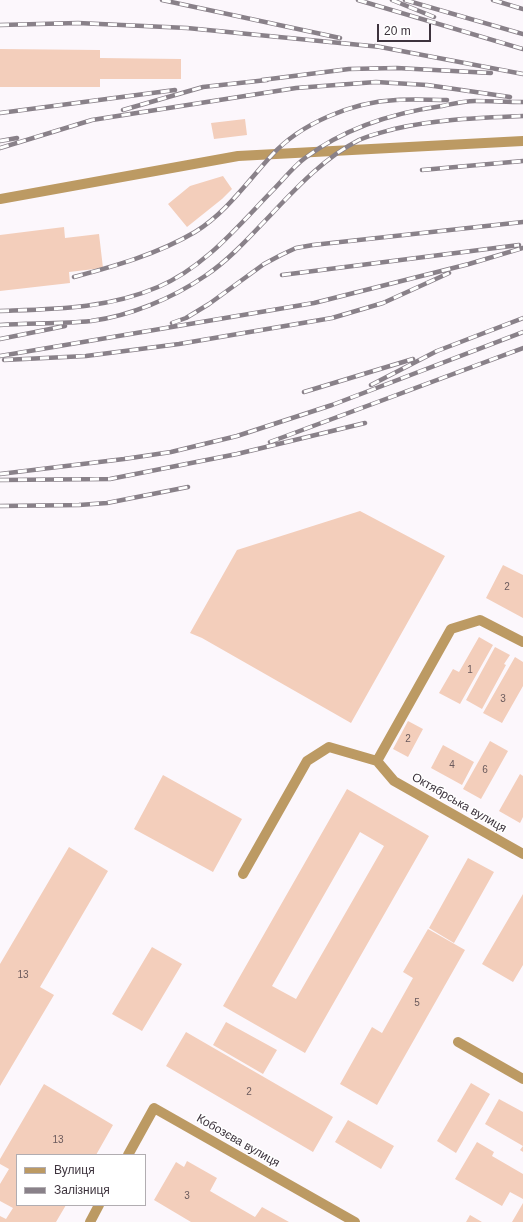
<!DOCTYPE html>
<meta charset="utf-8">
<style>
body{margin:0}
#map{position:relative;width:523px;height:1222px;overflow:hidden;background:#fcf7fc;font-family:Arial,sans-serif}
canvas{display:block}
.legend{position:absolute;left:16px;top:1154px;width:130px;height:52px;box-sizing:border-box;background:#fff;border:1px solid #b1adb1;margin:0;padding:5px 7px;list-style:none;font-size:12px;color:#3d333d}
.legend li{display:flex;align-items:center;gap:8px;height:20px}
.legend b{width:20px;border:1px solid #b1adb1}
.scale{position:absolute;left:377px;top:24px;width:54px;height:18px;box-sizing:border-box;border:2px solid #3d333d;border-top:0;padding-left:5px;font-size:12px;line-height:14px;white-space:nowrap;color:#3d333d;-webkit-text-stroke:3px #fff;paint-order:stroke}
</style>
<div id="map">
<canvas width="523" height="1222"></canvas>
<ul class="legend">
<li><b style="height:5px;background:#bc9a63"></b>Вулиця</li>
<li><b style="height:5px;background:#898189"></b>Залізниця</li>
</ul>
<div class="scale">20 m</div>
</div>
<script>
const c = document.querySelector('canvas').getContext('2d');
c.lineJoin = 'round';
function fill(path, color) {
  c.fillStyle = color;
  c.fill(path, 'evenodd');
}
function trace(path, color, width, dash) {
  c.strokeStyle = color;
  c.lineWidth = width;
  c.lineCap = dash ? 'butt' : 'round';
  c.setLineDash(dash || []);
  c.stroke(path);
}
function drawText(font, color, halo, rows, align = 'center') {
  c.font = font + ' Arial,sans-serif';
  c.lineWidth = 3;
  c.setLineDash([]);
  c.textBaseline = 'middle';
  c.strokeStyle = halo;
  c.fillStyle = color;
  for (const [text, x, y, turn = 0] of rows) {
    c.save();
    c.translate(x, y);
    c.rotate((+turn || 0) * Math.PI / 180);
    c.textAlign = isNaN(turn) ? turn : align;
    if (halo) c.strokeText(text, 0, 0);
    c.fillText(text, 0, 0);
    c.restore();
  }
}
fill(new Path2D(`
 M0,49L100,50V58L181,59V79H100V87H0Z
 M245,119L247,135L214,139L211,123Z
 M223,176L232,189L222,199L187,227L168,204L190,186Z
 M64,227L65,238L99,234L103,268L69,272L70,283L0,291V235Z
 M360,511L445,556L351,723L202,638L190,633L237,550Z
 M503,565L523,575V618L486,598Z
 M479,637L493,645L460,704L439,693L453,669L459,672Z
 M495,647L510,655L504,664L506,665L482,709L466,700Z
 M515,657L523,662V686L502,723L483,713Z
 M408,721L423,729L408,757L393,749Z
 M490,741L508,751L481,799L463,789Z
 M443,745L474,762L462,785L431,768Z
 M520,774L523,776V817L520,823L499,811Z
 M163,775L242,819L213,872L134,829Z
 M347,789L429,836L305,1053L223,1006ZM360,832L384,846L296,999L272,986Z
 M69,847L108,871L40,987L54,995L0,1086V964Z
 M468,858L494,872L454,943L429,928Z
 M523,894V965L513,982L482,964Z
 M428,929L465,950L377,1105L340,1084L372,1027L382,1033L413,978L403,972Z
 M152,947L182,964L142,1031L112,1014Z
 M226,1022L277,1050L263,1074L213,1045Z
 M186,1032L333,1117L313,1152L166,1066Z
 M471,1083L490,1094L456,1153L437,1141Z
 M44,1084L113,1125L96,1155H17V1205H66L56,1222H0V1216L6,1219L13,1208L0,1201V1184L9,1169L0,1164V1159Z
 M499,1099L523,1112V1152L520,1150L523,1146L485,1124Z
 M348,1120L394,1146L381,1169L335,1142Z
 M477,1142L494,1152L492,1156L523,1174V1199L510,1192L502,1206L455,1179Z
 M187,1161L217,1178L210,1191L255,1217L262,1207L289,1222H191L154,1200L176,1162L184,1167Z
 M523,1203V1222H512Z
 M470,1215L482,1222H466Z`), '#f3cebb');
trace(new Path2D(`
 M0,199L238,156L523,141
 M523,642L480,620L451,629L377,761L394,781L523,854
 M243,874L307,761L329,747L377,761
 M458,1042L523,1079
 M128,1155L154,1108L355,1222
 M90,1222L99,1205`), '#bc9a63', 10);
const rail = new Path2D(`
 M162,0L340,38
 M358,0L523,49
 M392,0L434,17
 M405,0L523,34
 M493,0L523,9
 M0,25L78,23L187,28L381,47
 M375,46L523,74
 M262,80L349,69L397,68L491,73
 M123,110L203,87L267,80
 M0,113L175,90
 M0,141L17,138
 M0,148L92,120L296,88L376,82L427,85L510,97
 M422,170L523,161
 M282,275L519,245
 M74,277C115,266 158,254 195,232C226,213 247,182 272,155C301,123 353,102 396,100C413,99 430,100 447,100
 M0,311C54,309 107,309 158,287C205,267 238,226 273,190C283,180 293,167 305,158C345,128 392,113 442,106C452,104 464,101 475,101C491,101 507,102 523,102
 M172,323L186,318L209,304L264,264L281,255L296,248L313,245L523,222
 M0,325C30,323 61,324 91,321C130,316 173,298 205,276C226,262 244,243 261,225C291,194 320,160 359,140C370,135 383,132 394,129C437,119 479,118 523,116
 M0,339L65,326
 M0,356L314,303L469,264L523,248
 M4,360L86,356L179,344L332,318L383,303L449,273
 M371,385L437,351L523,318
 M304,392L413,359
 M270,442L523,348
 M0,474L124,459L171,452L237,436L332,405L523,332
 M0,480L110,479L237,454L365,423
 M0,506L79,505L107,503L188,487`);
trace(rail, '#898189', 4.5);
trace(rail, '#fff', 3, [9]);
drawText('10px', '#6a5a5c', null, [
 ["2",507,587],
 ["1",470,670],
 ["3",503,699],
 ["2",408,739],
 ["4",452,765],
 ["6",485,770],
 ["13",23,975],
 ["5",417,1003],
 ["2",249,1092],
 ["13",58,1140],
 ["3",187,1196]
]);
drawText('12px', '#3d333d', '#fff', [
 ["Октябрська вулиця",459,803,30],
 ["Кобозєва вулиця",238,1141,30]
]);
</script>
